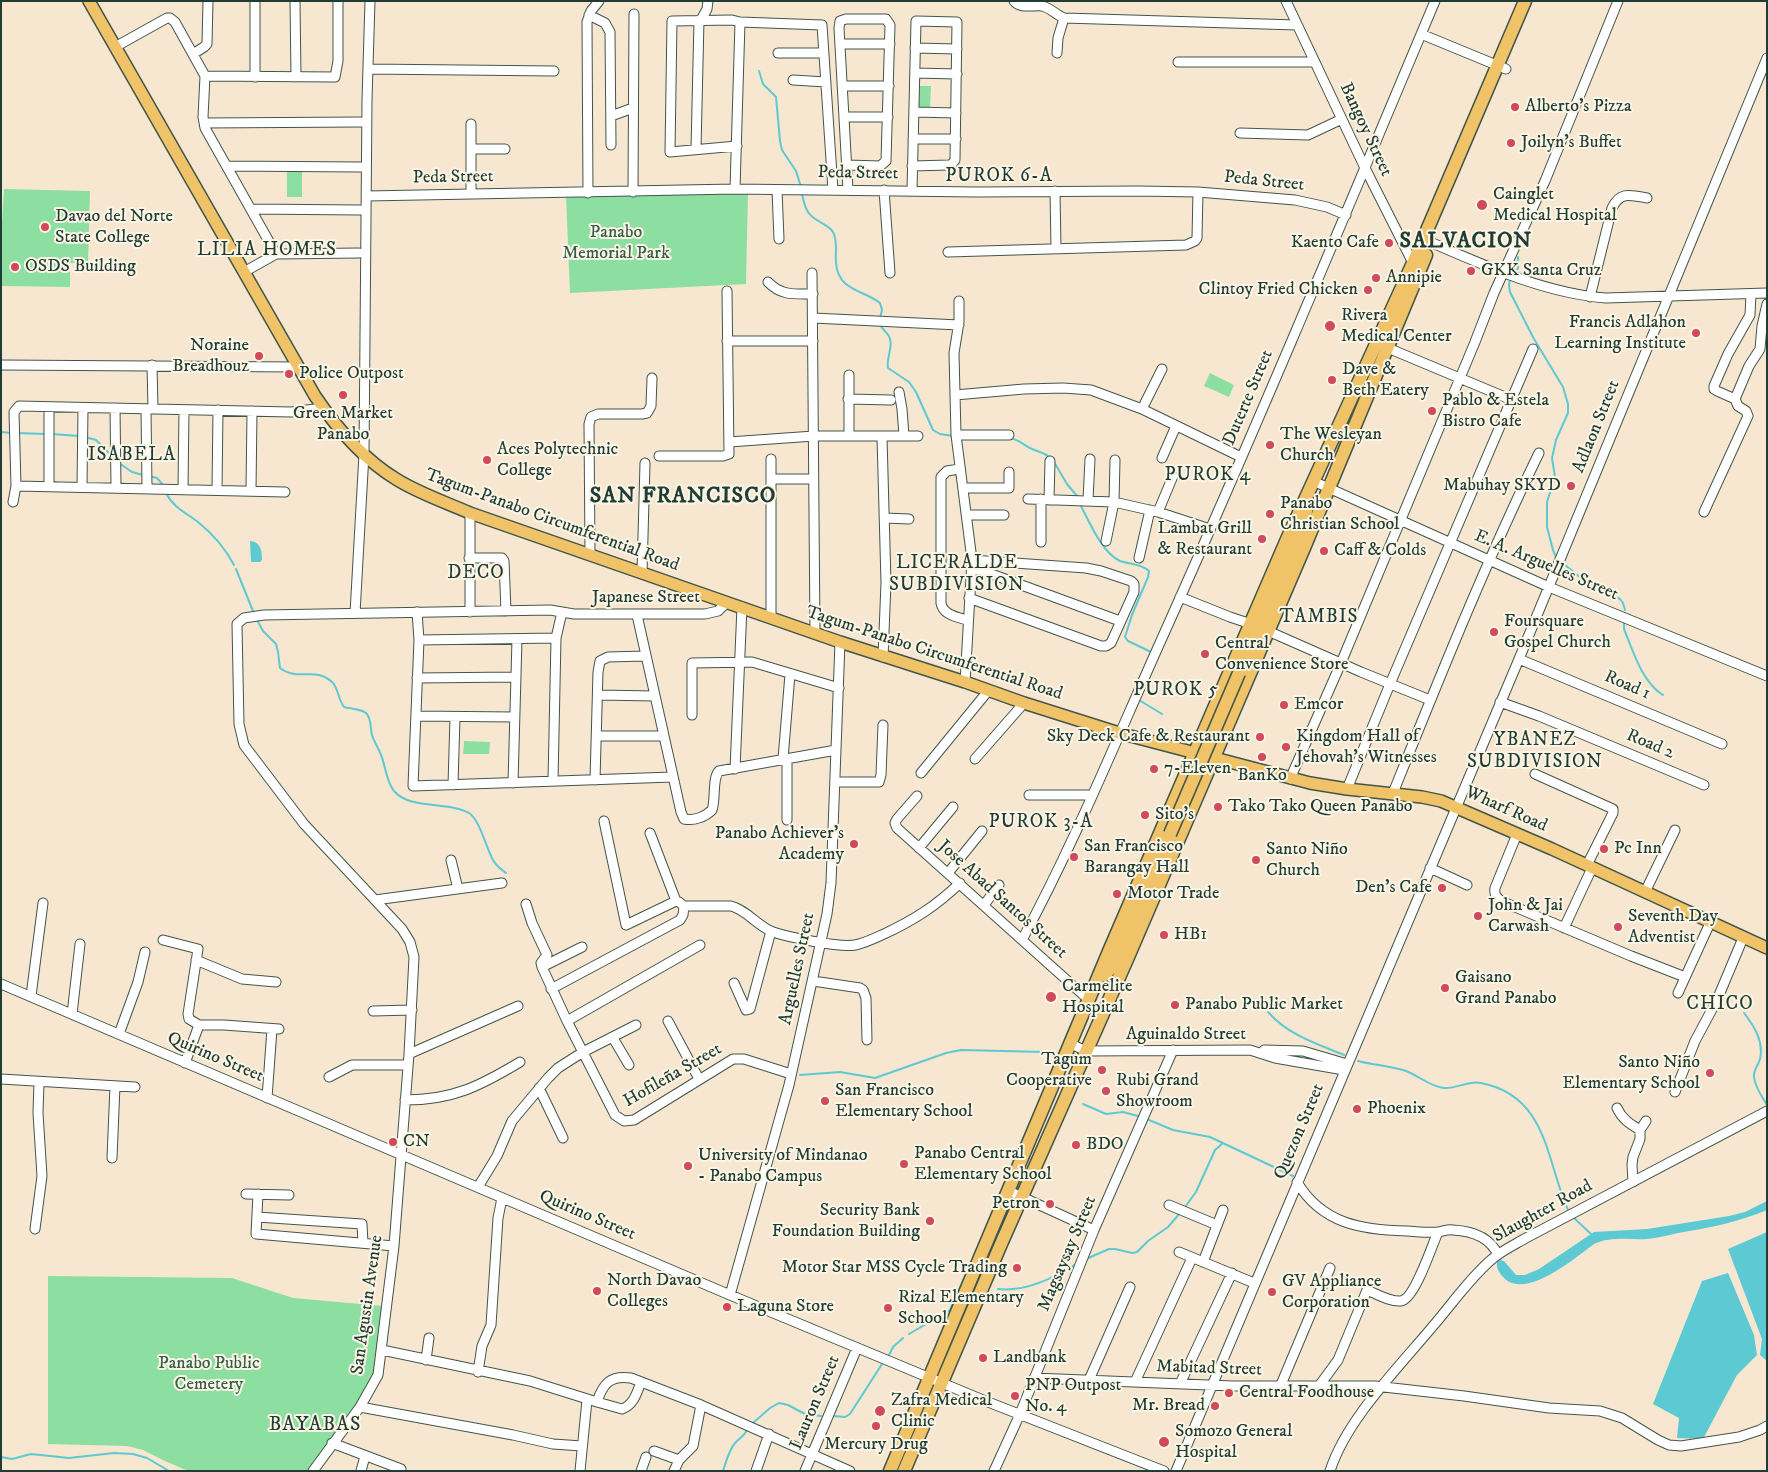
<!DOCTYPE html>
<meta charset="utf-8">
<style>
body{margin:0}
#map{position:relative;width:1768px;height:1472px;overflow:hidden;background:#f8e7d0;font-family:"IM FELL DW Pica",serif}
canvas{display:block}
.frame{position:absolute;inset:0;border:2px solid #1f3d34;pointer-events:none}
</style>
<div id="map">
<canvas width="1768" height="1472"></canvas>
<div class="frame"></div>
</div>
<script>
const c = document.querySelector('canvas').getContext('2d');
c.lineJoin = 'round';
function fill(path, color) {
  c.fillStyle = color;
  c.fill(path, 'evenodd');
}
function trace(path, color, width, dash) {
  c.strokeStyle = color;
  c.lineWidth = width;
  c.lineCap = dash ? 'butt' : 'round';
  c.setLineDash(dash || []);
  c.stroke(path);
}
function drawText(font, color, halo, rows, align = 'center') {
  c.font = font + ' "IM FELL DW Pica",serif';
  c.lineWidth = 4;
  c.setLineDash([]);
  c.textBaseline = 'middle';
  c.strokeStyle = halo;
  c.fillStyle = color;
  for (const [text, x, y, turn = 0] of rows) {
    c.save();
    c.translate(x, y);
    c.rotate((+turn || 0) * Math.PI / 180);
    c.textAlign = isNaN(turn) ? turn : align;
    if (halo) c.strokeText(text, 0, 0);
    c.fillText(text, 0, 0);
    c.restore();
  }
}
fill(new Path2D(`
 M918,86H931L930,109H918Z
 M287,171H302V197H287Z
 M4,189L90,191L88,263H70V287L1,286V242Z
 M748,191L746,284L570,293L566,196Z
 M1210,373L1234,385L1229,397L1204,386Z
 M464,741L490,742L489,754H463Z
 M48,1276L232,1278L293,1298L383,1306L375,1369L373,1378L365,1393L307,1471H188L165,1461L143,1450L127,1446L48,1444Z`), '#8cdfa0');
fill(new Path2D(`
 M250,541C261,542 262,551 262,560L260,562H251Z
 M1767,1201V1210C1738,1222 1709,1228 1678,1233C1668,1235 1658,1238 1647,1239C1629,1240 1612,1236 1594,1244C1576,1257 1528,1299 1505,1279C1500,1274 1496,1269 1497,1262L1500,1260L1504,1261L1516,1275H1525L1539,1269L1594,1232L1647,1229L1729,1216L1745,1212Z
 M1767,1232V1361L1760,1355L1762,1339L1728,1249Z
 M1728,1273L1754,1335L1757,1355L1737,1375L1703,1439L1677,1438L1679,1418L1653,1404L1702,1281Z`), '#5cc9d3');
trace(new Path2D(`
 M759,71L763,84L776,97L780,141L782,150L796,171L801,187
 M802,194C804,203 806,213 814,218C820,223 829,225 833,232C838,240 835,254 836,263C838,291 864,290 880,303L882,310L880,318
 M1514,273L1518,268V257
 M1510,279L1509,285L1510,292L1534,339L1563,387L1568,404V413L1556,440L1552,458L1555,477L1547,502V527L1553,550L1556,557
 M881,326C883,330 889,334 890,339C893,349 886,357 888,368L909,382L916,392L933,430L940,434L953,436
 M1,432L11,433
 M17,433L45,434
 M52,434L79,436
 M85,437L96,440L113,457
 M1009,438C1019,439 1023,445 1032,449C1039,452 1045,453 1051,458
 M1054,462L1067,484L1077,496
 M119,463L132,472L143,475
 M149,476L157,478L163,485
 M166,493C173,507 186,513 198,522C213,534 225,548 234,565
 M1080,504C1089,521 1102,553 1120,561C1129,564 1142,564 1149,571L1148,577L1132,615L1125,637L1128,641L1151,652
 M1565,565L1586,582L1620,599L1623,603L1625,610
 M236,569L253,611
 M256,618L263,631L276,644L278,652L280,668C298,682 315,666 332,682C338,687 338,699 344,707C351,709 361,709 366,713C372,719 370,728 372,735C374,742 379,749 381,755C386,767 386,781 394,791C410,810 447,801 469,813C480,820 486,848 493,860C496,866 501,869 506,873
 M1624,622V629C1633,651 1642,682 1663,695
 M1139,700L1162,714
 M1268,1012C1288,1035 1317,1044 1344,1055
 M1744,1013C1754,1026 1764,1041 1760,1059C1758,1066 1753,1070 1754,1077C1755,1087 1762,1097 1767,1105
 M1358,1061C1374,1065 1390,1066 1406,1071C1419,1076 1431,1087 1444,1088C1457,1089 1469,1080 1481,1083C1548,1096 1546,1161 1568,1210
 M800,1075L840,1072L875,1078L946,1053L961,1050L1045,1052
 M1083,1104L1106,1114L1123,1112L1138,1116
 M1149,1120L1173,1130L1210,1137L1293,1176
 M1185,1207L1196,1192L1215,1150L1223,1143
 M1573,1217L1592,1235
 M1086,1259L1109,1249H1115L1132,1253L1137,1252L1148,1241L1168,1227L1180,1213
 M998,1289C1025,1292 1054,1278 1076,1264
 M909,1334L950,1310L965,1276
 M889,1355L893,1347L903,1338
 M834,1416L845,1417L850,1414L882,1364
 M753,1423L770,1408L779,1403L788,1405L805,1414L821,1416
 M1,1457L12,1459L31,1454L69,1458L114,1453L133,1454L147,1458L169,1471
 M723,1471C726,1462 729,1450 735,1443C740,1438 744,1436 747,1430`), '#5cc9d3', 2);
const minor = new Path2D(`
 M295,1L296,77
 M1014,1C1020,9 1033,5 1042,6C1051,8 1056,15 1064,18L1297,25
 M1286,1L1365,168L1413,263L1416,265
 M589,15L605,23L610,32L611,145
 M701,20L707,9L708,1
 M1421,34L1506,69
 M840,44H890
 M115,47L167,18H170L175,22L205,76L203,117L205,128L276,254
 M915,48L957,49
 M778,53H824
 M1057,53L1058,38L1064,18
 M193,54L204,47L207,44L208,1
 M1178,62H1315
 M369,69L554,71
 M915,73L957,74
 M205,76L335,77L338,61V1
 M255,77V1
 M793,80L826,82
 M842,86H889
 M914,112L956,113
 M611,116L633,108
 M844,117H888
 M204,123L361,122
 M471,124V194
 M1240,133L1308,135L1342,119
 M913,139H956
 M737,146L670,152L672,21L732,20L740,22L822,25L833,190
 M471,149H505
 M696,149L699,20
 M847,165L880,166L886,161L890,25L886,19H846L840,21L839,28L848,190
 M227,166L361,167
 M735,189L740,22
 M777,190L779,239
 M884,190L890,273
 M912,191L916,21L957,22L955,160L951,165H949L912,166
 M1055,191L1056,249
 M633,192L634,14
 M588,193L587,22L591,11L599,1
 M367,196L735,189L977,192L1138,191L1198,192L1295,200L1327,207L1346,215
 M251,209L360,210
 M1423,239C1482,264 1542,293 1606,298L1767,293
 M948,252L1186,245L1195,241L1197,238L1198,192
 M244,272L276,254L359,253
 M812,273L815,633
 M768,282C781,296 795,294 813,294
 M1590,297L1612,208C1620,191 1631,195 1647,198
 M959,301V322L954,353L956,435L972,560L965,682
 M813,318L959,325
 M727,341H813
 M1383,346L1512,400
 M1,365L298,367
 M152,365L153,409
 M899,392L902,409L904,436
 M955,395L1024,389L1063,388L1091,390L1142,409L1241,457
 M848,399L891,400
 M1735,399L1717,391L1714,389V386L1728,354L1750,315L1751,294
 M115,408L116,487
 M146,409L147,488
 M1142,409L1162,369
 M956,435H1009
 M849,436V375
 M882,437L886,583L883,657
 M729,442L814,436H918
 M659,456H723L729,454L727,291
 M1162,458L1176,426
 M959,469L947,471L941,477V603C943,615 957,617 967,620
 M771,479H813
 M1313,481L1549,587L1767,676
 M16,486L285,492
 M49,486V407
 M82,487L83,408
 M963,488H1009V472
 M183,489L184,410
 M217,490L218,410
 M251,491L252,411
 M1028,499L1114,502L1158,512L1210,529
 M1049,500L1050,461
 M1088,500L1090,459
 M13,502L16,486L14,412L19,406L291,412L323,408
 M1158,512L1173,476
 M1704,512L1748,416L1746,411L1738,406L1735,399L1749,366L1760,349L1762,326L1767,304
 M470,513V612
 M967,515H1004
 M885,518L909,519
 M1106,541L1114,502L1115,460
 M1041,542V499
 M590,555L589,424L591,417L598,414H642L647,413L651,406L652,378
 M469,558H502L504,561L506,611
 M1139,558L1150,510
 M972,567L1120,621
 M642,573L645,463
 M1180,597L1230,617L1251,624
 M969,598L1101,646H1106L1111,643L1134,592V584L1131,581L1101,571L1086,568L972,560
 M417,612L419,640L413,786L673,777
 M355,613L364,454L367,100L370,1
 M637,615L681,812L684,819C694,821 705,817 712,810C716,799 712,778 719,771L836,750
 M771,618V459
 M1268,631L1361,672L1430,700
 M419,640L556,638
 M1519,659L1722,744
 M417,678L516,677
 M598,695L655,696
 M1500,702L1539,716L1704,785
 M692,715V663L752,662L839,688
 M416,716L514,717
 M597,736H663
 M783,759L790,674
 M975,759L1024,703
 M735,769L742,607
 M921,773L988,691
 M1535,774L1613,809V813L1587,865
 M1290,779L1341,663L1475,342L1494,293L1545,181L1618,1
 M595,780L598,672L600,661L608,657L645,656
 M553,781L556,638L562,612
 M835,782H879L881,775L883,725
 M513,783L517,639
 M453,785L455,717
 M1347,789L1390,684L1533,349
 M1393,793C1439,679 1485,564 1539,453
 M1029,795H1092
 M917,796L897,819L895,823L897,828L1089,1000
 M787,820V759
 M604,821L626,925L676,901L679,902L684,906H731C747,910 757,926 773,932C788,937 840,948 855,945C865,943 875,938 884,934C914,920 936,906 960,883
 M650,833L676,901
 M1517,834L1495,888C1494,894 1496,897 1501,901L1631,956L1685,977
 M919,848L953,807
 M451,860L458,889
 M1430,868L1467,885
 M948,873L982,831
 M1645,892L1675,830
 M375,900L502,883
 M526,904L532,923L547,955L541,963L542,967
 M984,905L999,885
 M1564,928L1592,868
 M163,940L198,949L188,1014L189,1019L199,1025H224L279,1029
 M1022,940C1075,842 1117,738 1163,636C1257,426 1346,213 1435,1
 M196,960L242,979L276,982
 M542,967L567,1021L615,1115L624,1121L634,1120L733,1059H744L791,1074
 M542,967L582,947
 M813,981L860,988L863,990L866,998L867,1040
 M734,983L746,1010L750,1009L771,931
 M1,984L730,1295L983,1400L1164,1471
 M551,989L680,920L683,915L684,906
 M1678,993L1710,923
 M31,996L43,903
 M373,1011L412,1010
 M72,1014L80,944
 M567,1021L700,945
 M668,1021L699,1079
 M119,1034L138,982L145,952
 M613,1038L629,1065
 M1071,1044L1086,1051L1250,1050L1275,1058L1344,1070
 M1264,1050L1303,1051L1347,1064
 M409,1054L518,1006
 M185,1063L199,1025
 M329,1077L352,1065H408
 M1,1079L135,1087
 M539,1088L563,1138
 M1675,1092L1695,1041L1717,1000L1743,938
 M267,1098L272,1029
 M405,1100C453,1100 480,1086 520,1062
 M1617,1108C1622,1119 1630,1124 1640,1130
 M112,1158L115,1086
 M1297,1182C1322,1224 1362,1230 1407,1231C1417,1232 1428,1233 1438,1232C1444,1231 1448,1229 1453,1230C1472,1231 1490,1237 1498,1255
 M1633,1182L1632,1165L1633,1157L1640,1139V1130L1646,1121
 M478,1187L497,1156L512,1121L548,1078L558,1068L583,1052L636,1025
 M1009,1191L1094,1230
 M246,1194L289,1195
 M258,1194L256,1234L394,1246
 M1169,1205L1217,1225
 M257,1217L362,1224L363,1243
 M35,1229L42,1176L38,1113L39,1082
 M1179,1252L1254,1283
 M1203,1262L1223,1210
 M730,1295L789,1085L827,914L831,883L840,642
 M382,1350L530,1381L597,1402C603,1383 611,1375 631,1378L701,1405L850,1471
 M426,1360L429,1338
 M478,1372L482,1346L491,1325L498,1218L502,1198
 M1034,1378L1233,1386H1375L1464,1396L1549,1408L1600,1411L1622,1418L1658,1440L1669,1445L1681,1446L1739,1437L1760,1430L1767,1426
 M1089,1380L1130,1287
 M1135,1382L1192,1258
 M1180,1384L1232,1273
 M1319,1386L1338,1360L1367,1290C1377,1294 1390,1302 1401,1301C1415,1299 1432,1245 1438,1232
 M1280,1387L1330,1268
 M597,1402L622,1409C634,1405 637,1392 641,1382
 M360,1407L513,1435L553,1444L582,1446
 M332,1443L401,1469
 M654,1451L679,1460
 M313,1471L360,1407L378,1375L394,1246L409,1054L414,957L410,942L402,929L304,824L244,745L239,724L237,624L244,618L264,615L550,610L574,614H705L718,611L727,602
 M361,1471L365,1456
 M580,1471L587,1400
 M641,1471L646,1457
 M674,1471L679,1460L693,1446L701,1405
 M756,1471L769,1434
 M805,1471L857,1348
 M994,1471L1020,1414L1094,1230L1173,1050
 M1176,1471L1519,659L1767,58
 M1330,1471C1346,1420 1399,1367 1433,1326C1452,1304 1469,1279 1491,1260C1501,1251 1514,1245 1526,1238L1767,1111`);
const major = new Path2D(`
 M89,1L315,396C336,427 363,459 396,479C418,493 445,502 470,513L840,642L965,682L1024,703L1119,733L1310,783L1347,789L1422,797L1441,801L1552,849L1767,948`);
const highway = new Path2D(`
 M1239,673L1303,525L1307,507
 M1105,975L1116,961L1170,834
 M890,1471L1110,949L1288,537L1413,263L1525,1
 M904,1471L1001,1244L1128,957L1304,548L1426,255`);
trace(minor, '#40564b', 11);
trace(major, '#40564b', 14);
trace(highway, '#40564b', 15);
trace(minor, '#fff', 9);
trace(major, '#f1c369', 11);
trace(highway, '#f1c369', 12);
const highwayBridge = new Path2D(`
 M1170,834L1239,673`);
trace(highwayBridge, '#40564b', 15, []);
trace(highwayBridge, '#f1c369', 12);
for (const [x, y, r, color] of [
 [1515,107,5,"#d1495b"],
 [1511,143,5,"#d1495b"],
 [1482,205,6,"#d1495b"],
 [45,227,5,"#d1495b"],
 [1389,243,5,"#d1495b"],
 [15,267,5,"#d1495b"],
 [1471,271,5,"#d1495b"],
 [1376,278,5,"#d1495b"],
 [1368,290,5,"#d1495b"],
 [1330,326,6,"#d1495b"],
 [1696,333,5,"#d1495b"],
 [259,356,5,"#d1495b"],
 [289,374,5,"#d1495b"],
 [1332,380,5,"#d1495b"],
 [343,395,5,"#d1495b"],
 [1432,411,5,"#d1495b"],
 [1270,445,5,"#d1495b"],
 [487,460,5,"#d1495b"],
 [1571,486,5,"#d1495b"],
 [1270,514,5,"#d1495b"],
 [1262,539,5,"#d1495b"],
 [1324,551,5,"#d1495b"],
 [1494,632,5,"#d1495b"],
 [1205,654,5,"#d1495b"],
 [1284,705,5,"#d1495b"],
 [1260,737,5,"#d1495b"],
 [1286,747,5,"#d1495b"],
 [1262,757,5,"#d1495b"],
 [1154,769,5,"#d1495b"],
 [1218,807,5,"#d1495b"],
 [1145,815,5,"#d1495b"],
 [854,844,5,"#d1495b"],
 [1604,849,5,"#d1495b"],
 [1074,857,5,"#d1495b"],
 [1256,860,5,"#d1495b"],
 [1442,888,5,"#d1495b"],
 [1117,894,5,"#d1495b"],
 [1478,916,5,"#d1495b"],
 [1618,927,5,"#d1495b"],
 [1164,935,5,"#d1495b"],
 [1445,988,5,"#d1495b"],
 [1051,997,6,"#d1495b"],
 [1175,1005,5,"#d1495b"],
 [1102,1070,5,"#d1495b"],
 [1710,1073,5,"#d1495b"],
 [1106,1091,5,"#d1495b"],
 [825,1101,5,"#d1495b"],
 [1357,1109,5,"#d1495b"],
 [393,1142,5,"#d1495b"],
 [1076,1145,5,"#d1495b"],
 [904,1164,5,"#d1495b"],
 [688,1166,5,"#d1495b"],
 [1050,1204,5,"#d1495b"],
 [930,1221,5,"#d1495b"],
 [1017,1268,5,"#d1495b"],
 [597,1291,5,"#d1495b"],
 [1272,1292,5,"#d1495b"],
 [727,1307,5,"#d1495b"],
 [888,1308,5,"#d1495b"],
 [983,1358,5,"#d1495b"],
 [1229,1393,5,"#d1495b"],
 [1015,1396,5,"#d1495b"],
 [1215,1406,5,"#d1495b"],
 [880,1411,6,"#d1495b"],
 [876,1426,5,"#d1495b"],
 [1164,1442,6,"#d1495b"]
]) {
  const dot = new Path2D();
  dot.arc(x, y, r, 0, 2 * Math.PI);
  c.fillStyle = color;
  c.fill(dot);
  trace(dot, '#fcf5e5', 2);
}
drawText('18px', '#1f3d34', '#fcf5e5', [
 ["Alberto's Pizza",1525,107],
 ["Joilyn's Buffet",1521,143],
 ["Cainglet",1493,195],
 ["Medical Hospital",1493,216],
 ["Davao del Norte",55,217],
 ["State College",55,238],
 ["Kaento Cafe",1379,243,"right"],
 ["OSDS Building",25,267],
 ["GKK Santa Cruz",1481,271],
 ["Annipie",1386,278],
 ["Clintoy Fried Chicken",1358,290,"right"],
 ["Rivera",1341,316],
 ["Medical Center",1341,337],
 ["Francis Adlahon",1686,323,"right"],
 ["Learning Institute",1686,344,"right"],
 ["Noraine",249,346,"right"],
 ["Breadhouz",249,367,"right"],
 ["Dave &",1342,370],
 ["Beth Eatery",1342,391],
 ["Police Outpost",299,374],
 ["Pablo & Estela",1442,401],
 ["Bistro Cafe",1442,422],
 ["Green Market",343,414,"center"],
 ["Panabo",343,435,"center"],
 ["The Wesleyan",1280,435],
 ["Church",1280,456],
 ["Aces Polytechnic",497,450],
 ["College",497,471],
 ["Mabuhay SKYD",1561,486,"right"],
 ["Panabo",1280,504],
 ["Christian School",1280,525],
 ["Lambat Grill",1252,529,"right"],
 ["& Restaurant",1252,550,"right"],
 ["Caff & Colds",1334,551],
 ["Foursquare",1504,622],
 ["Gospel Church",1504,643],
 ["Central",1215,644],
 ["Convenience Store",1215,665],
 ["Emcor",1294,705],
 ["Sky Deck Cafe & Restaurant",1250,737,"right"],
 ["Kingdom Hall of",1296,737],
 ["Jehovah's Witnesses",1296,758],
 ["7-Eleven",1164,769],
 ["BanKo",1262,776,"center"],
 ["Tako Tako Queen Panabo",1228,807],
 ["Sito's",1155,815],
 ["Panabo Achiever's",844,834,"right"],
 ["Academy",844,855,"right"],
 ["San Francisco",1084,847],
 ["Barangay Hall",1084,868],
 ["Pc Inn",1614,849],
 ["Santo Niño",1266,850],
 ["Church",1266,871],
 ["Den's Cafe",1432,888,"right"],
 ["Motor Trade",1127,894],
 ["John & Jai",1488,906],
 ["Carwash",1488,927],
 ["Seventh Day",1628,917],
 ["Adventist",1628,938],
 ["HB1",1174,935],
 ["Gaisano",1455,978],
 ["Grand Panabo",1455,999],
 ["Carmelite",1062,987],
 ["Hospital",1062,1008],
 ["Panabo Public Market",1185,1005],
 ["Tagum",1092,1060,"right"],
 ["Cooperative",1092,1081,"right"],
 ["Santo Niño",1700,1063,"right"],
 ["Elementary School",1700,1084,"right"],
 ["Rubi Grand",1116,1081],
 ["Showroom",1116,1102],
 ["San Francisco",835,1091],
 ["Elementary School",835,1112],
 ["Phoenix",1367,1109],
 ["CN",403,1142],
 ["BDO",1086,1145],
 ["Panabo Central",914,1154],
 ["Elementary School",914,1175],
 ["University of Mindanao",698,1156],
 ["- Panabo Campus",698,1177],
 ["Petron",1040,1204,"right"],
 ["Security Bank",920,1211,"right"],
 ["Foundation Building",920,1232,"right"],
 ["Motor Star MSS Cycle Trading",1007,1268,"right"],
 ["North Davao",607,1281],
 ["Colleges",607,1302],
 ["GV Appliance",1282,1282],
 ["Corporation",1282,1303],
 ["Rizal Elementary",898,1298],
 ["School",898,1319],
 ["Laguna Store",737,1307],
 ["Landbank",993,1358],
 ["PNP Outpost",1025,1386],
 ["No. 4",1025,1407],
 ["Central Foodhouse",1239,1393],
 ["Zafra Medical",891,1401],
 ["Clinic",891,1422],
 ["Mr. Bread",1205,1406,"right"],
 ["Somozo General",1175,1432],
 ["Hospital",1175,1453],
 ["Mercury Drug",876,1445,"center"]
], 'left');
drawText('18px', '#1f3d34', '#fcf5e5', [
 ["Bangoy Street",1365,130,65],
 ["Peda Street",858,174,1],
 ["Peda Street",453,178,-1],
 ["Peda Street",1264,182,6],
 ["Duterte Street",1249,398,-67],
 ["Adlaon Street",1597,427,-68],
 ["Tagum-Panabo Circumferential Road",552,521,20],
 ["E. A. Arguelles Street",1546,566,23],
 ["Japanese Street",646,598],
 ["Tagum-Panabo Circumferential Road",934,654,18],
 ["Road 1",1627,686,23],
 ["Road 2",1650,745,23],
 ["Wharf Road",1506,810,24],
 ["Jose Abad Santos Street",1002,900,42],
 ["Arguelles Street",798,969,-78],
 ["Aguinaldo Street",1186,1035],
 ["Quirino Street",215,1058,23],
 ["Hofileña Street",673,1076,-30],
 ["Quezon Street",1300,1132,-67],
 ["Slaughter Road",1543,1212,-29],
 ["Quirino Street",587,1216,23],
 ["Magsaysay Street",1068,1254,-67],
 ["San Agustin Avenue",368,1305,-82],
 ["Mabitad Street",1209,1369,2],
 ["Lauron Street",816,1403,-67]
]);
drawText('18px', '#355d4a', '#fcf5e5', [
 ["Panabo",616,233],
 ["Memorial Park",616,254],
 ["Panabo Public",209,1364],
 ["Cemetery",209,1385]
]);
c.letterSpacing = '1px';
drawText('19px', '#1f3d34', '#fcf5e5', [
 ["PUROK 6-A",999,177],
 ["LILIA HOMES",267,251],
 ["ISABELA",132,456],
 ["PUROK 4",1208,476],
 ["LICERALDE",957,564],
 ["SUBDIVISION",957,586],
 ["DECO",476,574],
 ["TAMBIS",1319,618],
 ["PUROK 5",1176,691],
 ["YBANEZ",1535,741],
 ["SUBDIVISION",1535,763],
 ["PUROK 3-A",1041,823],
 ["CHICO",1720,1005]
]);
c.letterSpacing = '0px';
c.letterSpacing = '1px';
drawText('20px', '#1f3d34', '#fcf5e5', [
 ["BAYABAS",315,1426]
]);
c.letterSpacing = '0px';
c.letterSpacing = '1px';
drawText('bold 22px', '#1f3d34', '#fcf5e5', [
 ["SALVACION",1466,242],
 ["SAN FRANCISCO",683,497]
]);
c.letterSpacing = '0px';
</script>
